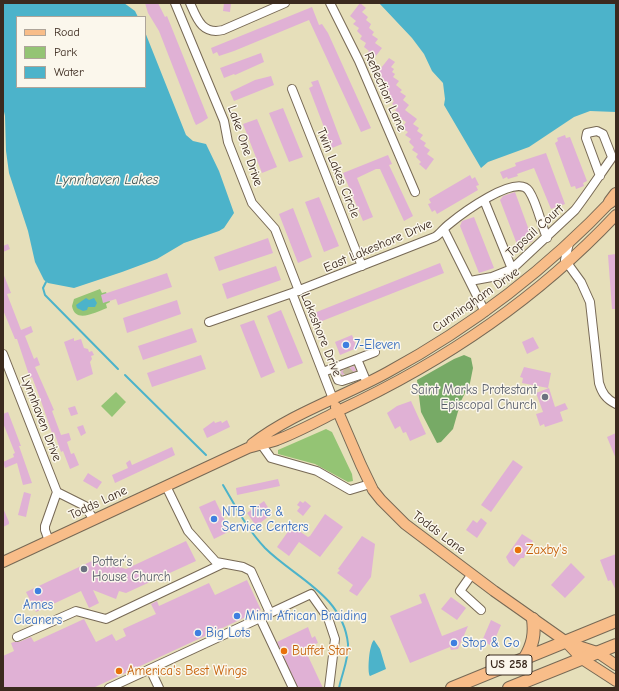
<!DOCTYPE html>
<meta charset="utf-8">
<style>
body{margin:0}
#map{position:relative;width:619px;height:691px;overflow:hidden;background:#e6dfba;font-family:"Comic Neue",sans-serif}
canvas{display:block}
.frame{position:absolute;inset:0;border:4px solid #3b2a1e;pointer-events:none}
.legend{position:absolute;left:16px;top:16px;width:130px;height:72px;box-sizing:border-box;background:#fbf7ec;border:1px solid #aea59a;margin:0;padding:5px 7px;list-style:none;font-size:12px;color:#3b2a1e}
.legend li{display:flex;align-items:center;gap:8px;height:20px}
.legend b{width:20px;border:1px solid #aea59a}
</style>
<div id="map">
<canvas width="619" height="691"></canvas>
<div class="frame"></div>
<ul class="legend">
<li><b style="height:5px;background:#f8bd89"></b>Road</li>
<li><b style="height:11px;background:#94c474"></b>Park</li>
<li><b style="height:11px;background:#4cb3ca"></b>Water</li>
</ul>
</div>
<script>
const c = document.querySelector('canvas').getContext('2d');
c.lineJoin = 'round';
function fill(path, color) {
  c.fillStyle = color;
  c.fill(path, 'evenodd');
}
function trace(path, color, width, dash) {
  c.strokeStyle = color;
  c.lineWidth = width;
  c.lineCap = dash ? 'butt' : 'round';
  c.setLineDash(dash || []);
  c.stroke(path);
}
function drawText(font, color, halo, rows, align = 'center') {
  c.font = font + ' "Comic Neue",sans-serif';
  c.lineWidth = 3;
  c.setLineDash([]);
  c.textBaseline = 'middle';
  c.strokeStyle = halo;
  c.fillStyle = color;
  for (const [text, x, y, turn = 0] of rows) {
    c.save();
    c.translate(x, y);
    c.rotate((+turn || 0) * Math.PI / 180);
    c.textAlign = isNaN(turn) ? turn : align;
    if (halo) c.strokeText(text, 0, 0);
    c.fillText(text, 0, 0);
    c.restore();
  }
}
fill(new Path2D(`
 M100,289L102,293L106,292L110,302L106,304L107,308C96,312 75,324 72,306L74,299Z
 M116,392L126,402L112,417L101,406Z
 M326,429L332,432L352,474L353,481L348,482L315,464L278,454V450Z`), '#94c474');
fill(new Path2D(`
 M464,355L471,358L473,368L470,383L461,401L453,429L441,442L437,443L421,412L417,380L454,359Z`), '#7a6');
fill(new Path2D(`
 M3,3H124L135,11L138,17H17V87H145V32L186,135L193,141L206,144L219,171L234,213L224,228L219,231L184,243L157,259L122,272L74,288L48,283L44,280L35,262L28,231L9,173L6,151L5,116L3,107Z
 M379,3H616V112L590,111L574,117L529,147L488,162L481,168L444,105L445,99L443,83L432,71L424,54L412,38Z
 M86,298L89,300L94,298L97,303L95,307H88L87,310L83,311L77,308L76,305Z
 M374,640L380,649L386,669L370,676C367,673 369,644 374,640Z`), '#4cb3ca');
trace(new Path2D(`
 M46,282L43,288L45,295L118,369
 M125,375L206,455
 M223,485C236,507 247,529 265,548C295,578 343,595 348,644C349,659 342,673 339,688`), '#4cb3ca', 2);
fill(new Path2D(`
 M145,3H158L165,17L167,16L208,118L202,122L196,125L194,121L159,31L148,13Z
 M224,3H231L230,12L223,11Z
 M360,3L366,8L362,12L368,17L366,20L371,24L369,28L374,32L372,35L378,39L375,43L382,48L372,61L368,58L370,56L367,53L369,51L364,47L366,43L360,39L362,36L357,31L359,28L353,24L356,21L350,16Z
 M312,7L319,25L322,24L328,33L371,128L361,132L309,20L234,51L219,56L217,52L213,54L211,48Z
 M261,53L264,62L235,75L234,74L224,78L220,68Z
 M389,58L395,62L391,67L394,69L392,72L395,74L393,77L399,81L396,85L402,90L400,92L406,96L403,100L409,105L405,110L417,119L413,124L419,128L417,131L423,135L420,139L426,143L424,146L430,150L427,154L434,159L426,170L419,164L421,162L416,157L418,154L412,150L414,147L409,142L411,139L405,135L408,132L402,128L406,122L397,116L399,113L395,111L397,108L392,104L394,101L388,97L390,93L384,89L386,85L381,81L383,78L377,73Z
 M271,76L274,85L234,101L230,92L255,80Z
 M318,80L342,144L332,148L309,88L313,86L311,82Z
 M283,108L303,157L289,162L269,113Z
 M257,119L277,167L262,173L243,124Z
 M565,135L566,138L570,137L587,181L583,183L584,186L576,189L575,186L571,187L555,143L558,141L557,138Z
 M546,153L565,204L551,209L534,168L517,174L518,176L508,179L507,177L503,179L500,172L516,166L515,163Z
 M388,155L392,164L389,165L413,216L404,221L380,169H376L357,178L373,217L363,221L343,173Z
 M470,175L472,179L475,177L479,185L476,186L478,190L437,214L435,210L432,212L428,204L431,203L429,199Z
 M515,192L533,241L518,247L500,200L503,196Z
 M319,197L339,246L324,252L305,202Z
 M293,208L312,257L298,263L279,214Z
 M474,217L494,268L479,273L460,226L462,221Z
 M268,238L273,253L219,271L214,257Z
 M8,244L10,249L3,252V246Z
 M616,254V309H612L608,255Z
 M440,263L444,273L317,323L314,313Z
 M276,266L281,280L227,299L222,284Z
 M3,273L11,293L7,294L21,330L31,326L33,332L25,336L34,359L37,357L40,365L35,367L54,410L52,411L61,435L69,433L71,440L67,442L71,454L74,453L79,465L70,469L63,451L61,452L54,432L52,433L40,398L32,377L30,378L17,339H15L3,310Z
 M167,273L172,287L118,305L116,299L103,303L101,295Z
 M177,300L181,314L127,333L123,318Z
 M281,310L303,363L288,369L267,316Z
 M254,320L275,372L261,378L240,325Z
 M192,328L197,342L143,360L138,346Z
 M352,335L357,348L340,355L335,342Z
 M533,337L539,348L527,354L522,342Z
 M74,338V341L81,339L84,348L88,349L89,352L92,351L94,355L91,356L92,359L90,362L93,374L77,381L64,342Z
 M201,355L206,369L152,387L147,373Z
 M354,366L356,371L342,375L340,371Z
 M524,367L551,373L548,388L522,383L523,378L520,377Z
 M549,388L555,407L565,403L568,409L560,412L563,421L545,427L544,424L540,426L536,414L543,412L536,393Z
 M411,401L426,434L410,441L406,432L403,433L400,426L395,429L387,413L397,406Z
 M75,406L78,414L71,416L68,408Z
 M8,412L21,446H19L32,483L23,485L17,463L5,468L3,462L14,457L13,454L15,453L3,423V414Z
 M227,420L230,427L207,438L203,429L214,421L215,423L221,421L222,423Z
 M83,425L86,433L81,436L77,427Z
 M616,433V459L607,437Z
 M172,447L175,455L115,483L112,475L128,468L126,463L130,460L132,465Z
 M513,460L523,467L491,512L481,505Z
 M88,473L102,482L97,489L83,481Z
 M278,479L280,486L237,495L236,488Z
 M24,492L31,494L26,517L18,515Z
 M215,500L230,531L214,539L199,507Z
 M264,501L272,514L256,526L247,513Z
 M300,501L303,503L305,501L311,506L303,516L297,511L300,507L297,505Z
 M3,508L9,522V524L3,527Z
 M325,514L343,527L320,557L299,542L289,556L277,547L292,526L308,537L310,536Z
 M481,518L487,523L477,538L466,530L473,520L477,523Z
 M522,534L533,541L526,552L524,558H521L514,567L509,563L506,557Z
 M362,536L375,544L371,577L357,596L349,591L353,585L337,573L340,570L338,569Z
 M186,541L196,561L126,593L119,591L116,599L93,590L99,603L89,608L81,591L36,612L26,592L96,559L126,569Z
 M616,554V591L611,580L608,581L600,560Z
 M571,563L585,577L565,598L551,585Z
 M247,580L261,610L93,688H3V656L14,651L11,643L14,642H19L31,637L34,642L84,619L96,642L112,634L116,641L126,636L123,629L156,614L151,604L157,601L159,606L209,583L215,595Z
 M425,593L442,636L468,626L458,649L451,650L450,647L410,663L390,616L422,603L419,595Z
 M451,597L466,608L457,620L441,609Z
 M491,620L501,625L492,646L482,641Z
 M308,627L312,638L315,636L318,643L315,644L319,651L308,656L323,688H298L277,642Z`), '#e0b1d5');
trace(new Path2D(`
 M345,369L351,375`), '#c4bb9b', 8, [8, 4]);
const minor = new Path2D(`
 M175,3L224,121L228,142L252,203L275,229L299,291
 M190,3C197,19 202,35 223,30L285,3
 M330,3L359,61L415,192
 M292,89L362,266
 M484,200L512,269
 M444,230L485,312
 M569,243L565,260L581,282L590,302L599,383C602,393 606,399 616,404
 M470,281L492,277L512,269L575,210C588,193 599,176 611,159L612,157L603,134L597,131L587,133L586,138L600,176
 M292,293L333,399
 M209,322L292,293L435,237C440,234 443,229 448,225C460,215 517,172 529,191C537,203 541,224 547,238
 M3,354L57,492L85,506L94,520
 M357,359L375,352
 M333,368L338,380L342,381L363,374
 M323,372L357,359L367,383
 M261,444L271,458L317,471L350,490L370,484
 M166,486L188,531L216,562L243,567L251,571L270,613
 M49,541L45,530V526L57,492
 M472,574L460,591L481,610
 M266,615L311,594L328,618L335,639L329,688
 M17,637L76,611L106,619L222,564
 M150,669L159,688
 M109,688L260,618L293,688`);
const major = new Path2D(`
 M336,407L361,465L373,490L381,500L405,524L494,591L565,641L582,659L616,681
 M252,444C292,413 343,397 388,372C473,326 548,268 615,197
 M3,562L248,448C258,445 268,443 277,440C298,432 318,421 338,411C442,363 537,299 616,215
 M569,643L597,652L616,665`);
const highway = new Path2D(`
 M610,202L616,194
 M525,658C533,644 535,634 533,619
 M452,688L616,621
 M509,688L616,645`);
trace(minor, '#776955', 10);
trace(major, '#776955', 12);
trace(highway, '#776955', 14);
trace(minor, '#fff', 8);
trace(major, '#f8bd89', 10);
trace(highway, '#f8bd89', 12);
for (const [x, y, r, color] of [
 [346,345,4,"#3f7fe0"],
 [545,397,4,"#6b7280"],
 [214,519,4,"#3f7fe0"],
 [518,550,4,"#e8710a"],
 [84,569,4,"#6b7280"],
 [38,591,4,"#3f7fe0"],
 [237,616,4,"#3f7fe0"],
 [198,633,4,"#3f7fe0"],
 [454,643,4,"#3f7fe0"],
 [284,651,4,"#e8710a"],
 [119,671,4,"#e8710a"]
]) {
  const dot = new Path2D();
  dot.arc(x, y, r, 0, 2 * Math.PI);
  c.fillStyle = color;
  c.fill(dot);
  trace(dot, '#fbf7ec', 1.5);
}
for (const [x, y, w] of [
 [509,665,46]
]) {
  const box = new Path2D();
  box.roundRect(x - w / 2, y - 10, w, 20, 3);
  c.fillStyle = '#fbf7ec';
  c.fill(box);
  trace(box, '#3b2a1e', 1);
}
drawText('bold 12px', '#3b2a1e', null, [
 ["US 258",509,665]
]);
drawText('13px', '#3b2a1e', '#fbf7ec', [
 ["Reflection Lane",385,92,66],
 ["Lake One Drive",245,146,71],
 ["Twin Lakes Circle",338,173,68],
 ["Topsail Court",535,231,-42],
 ["East Lakeshore Drive",378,246,-23],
 ["Cunningham Drive",476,300,-35],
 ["Lakeshore Drive",321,335,68],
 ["Lynnhaven Drive",41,418,69],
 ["Todds Lane",98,503,-25],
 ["Todds Lane",439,533,37]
]);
drawText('13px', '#366cbe', '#fbf7ec', [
 ["7-Eleven",354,345],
 ["NTB Tire &",222,512],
 ["Service Centers",222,527],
 ["Ames",38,605,"center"],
 ["Cleaners",38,620,"center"],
 ["Mimi African Braiding",245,616],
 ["Big Lots",206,633],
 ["Stop & Go",462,643]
], 'left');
drawText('13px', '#5b616d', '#fbf7ec', [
 ["Saint Marks Protestant",537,390],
 ["Episcopal Church",537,405],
 ["Potter’s",92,562,"left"],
 ["House Church",92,577,"left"]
], 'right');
drawText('13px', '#c56008', '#fbf7ec', [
 ["Zaxby's",526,550],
 ["Buffet Star",292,651],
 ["America's Best Wings",127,671]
], 'left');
drawText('italic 14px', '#415a5a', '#fbf7ec', [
 ["Lynnhaven Lakes",107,180]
]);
</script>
